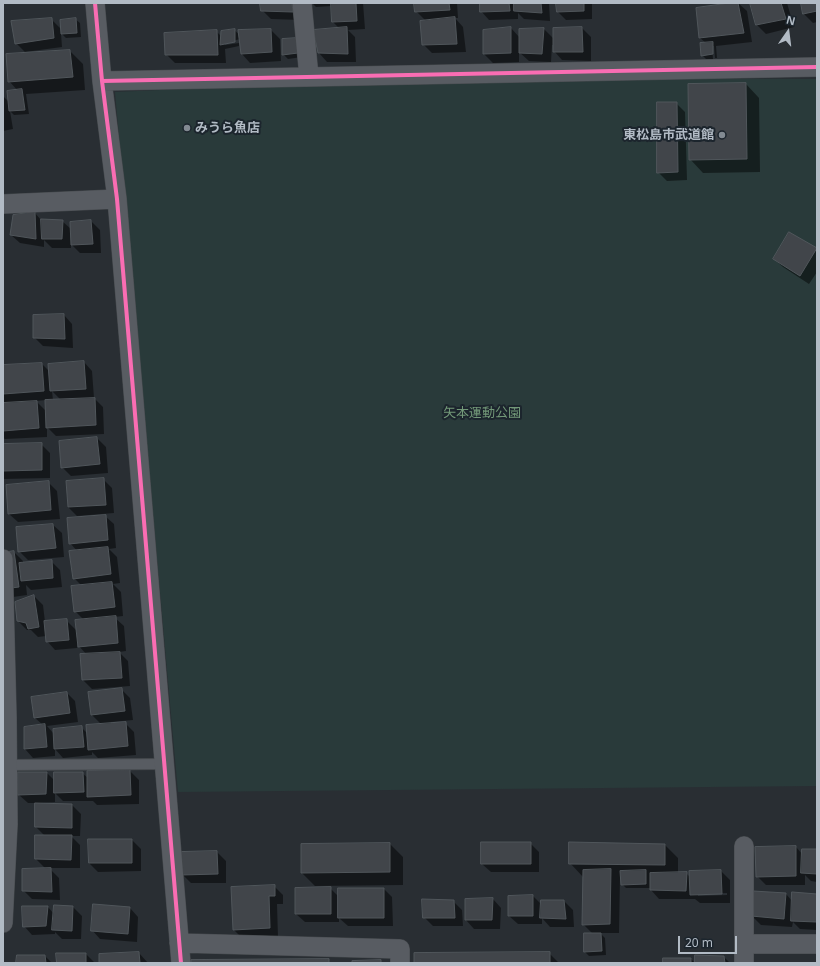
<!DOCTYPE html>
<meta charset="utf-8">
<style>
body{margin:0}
#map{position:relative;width:820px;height:966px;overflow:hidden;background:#292e33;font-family:"Noto Sans",sans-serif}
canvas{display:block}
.frame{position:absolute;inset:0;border:4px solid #b2bbc5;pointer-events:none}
.north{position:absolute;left:768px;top:12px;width:40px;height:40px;-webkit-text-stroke:3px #1c252d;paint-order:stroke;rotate:14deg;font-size:11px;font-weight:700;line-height:16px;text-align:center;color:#b2bbc5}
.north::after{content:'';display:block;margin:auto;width:14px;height:18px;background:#b2bbc5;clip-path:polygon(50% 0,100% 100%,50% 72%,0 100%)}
.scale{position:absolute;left:678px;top:936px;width:59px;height:18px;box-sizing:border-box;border:2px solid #b2bbc5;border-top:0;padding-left:5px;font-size:12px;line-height:14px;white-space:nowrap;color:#b2bbc5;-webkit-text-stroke:3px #1c252d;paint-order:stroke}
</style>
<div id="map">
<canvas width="820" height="966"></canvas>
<div class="frame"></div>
<div class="north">N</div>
<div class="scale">20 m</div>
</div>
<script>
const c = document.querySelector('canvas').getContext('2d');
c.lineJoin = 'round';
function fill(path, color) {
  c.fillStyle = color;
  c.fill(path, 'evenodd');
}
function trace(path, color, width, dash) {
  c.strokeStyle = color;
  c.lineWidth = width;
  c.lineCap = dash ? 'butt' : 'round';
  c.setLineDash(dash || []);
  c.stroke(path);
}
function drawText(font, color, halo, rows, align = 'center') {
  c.font = font + ' "Noto Sans","Noto Sans JP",sans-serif';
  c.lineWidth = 4;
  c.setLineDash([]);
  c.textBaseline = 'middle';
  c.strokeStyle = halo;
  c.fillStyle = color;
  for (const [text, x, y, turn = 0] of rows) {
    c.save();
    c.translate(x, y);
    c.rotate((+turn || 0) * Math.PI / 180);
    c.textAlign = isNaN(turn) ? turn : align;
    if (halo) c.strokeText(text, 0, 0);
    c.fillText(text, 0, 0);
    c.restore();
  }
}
fill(new Path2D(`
 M448,77L817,79V786L178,792L115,92Z`), '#293a3a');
fill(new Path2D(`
 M261,3H300L301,20L271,19L262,10Z
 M312,3H363L365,29L348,30L355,37L356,62H327L319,53L340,29L333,22L332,6L316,7Z
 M415,3H457L458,18H455L463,27L466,52L432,53L423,44L426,21L416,11Z
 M481,3H549L550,21L524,19L518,13V19L489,20L481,11Z
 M557,3H592V19L566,20L558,12Z
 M738,3L747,11L752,42L716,46L717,58H715L714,46H712L713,59H706L702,55L706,43L700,38L697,9Z
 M751,3H787L794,27L766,34L757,25Z
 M802,3H817V22L813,23L804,14Z
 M51,19L61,29L75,19L80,23L81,37L66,38L61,33L62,47L25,52L16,43Z
 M511,28L520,38L544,29L554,39L582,28L591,37V61L562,60L554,51V45H552L551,62L529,61L519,52V62L493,63L484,54Z
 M234,30L240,35L271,30L280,39L281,61L250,63L242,54L240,39L225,43V45L239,43V46L225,49L226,63H175L166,54L216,31L222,37Z
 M297,39L302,57L288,59L283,54Z
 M70,51L83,64L85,90L26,94L29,114L14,115L10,111L13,129L3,131V96L9,102L18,91L9,81Z
 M746,84L759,98L760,172L703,173L690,159L689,85Z
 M676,103L685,112L687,180L667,181L658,172Z
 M35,213L41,220L62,221L71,229L91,221L100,230L101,253H80L71,244V248H52L44,240V247L20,243L11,235Z
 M789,233L817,249V272L809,284L783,267L774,259Z
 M64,315L72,324L73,348L43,346L34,337Z
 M84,362L92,371L94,398L103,407L104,434L56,436L47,427V437L5,439L3,438V404H5L3,402V366L42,364L50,372ZM52,391L61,400H53ZM46,400V411L36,401Z
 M97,438L106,447L108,473L71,476L62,467Z
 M41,444L50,453V478L3,479V445Z
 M103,479L112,488L114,513L77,516L68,507L67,482Z
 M48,482L57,491L60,519L18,522L9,514Z
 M105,516L114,524L116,548L109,549L117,557L120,583L113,584L121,592L123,616L114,617L124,626L126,651L119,652L128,661L130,686L92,689L83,680L87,655L77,644V648L55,650L47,641L46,636L38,637L31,630H27L18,621L34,596L43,605L45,622L66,620L77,631L84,620L75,611L82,586L74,578L78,552L70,543Z
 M53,525L62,533L64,557L28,560L19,551Z
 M14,552L23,561V563L51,561L60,570L62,587L31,590L26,585L27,595L6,598Z
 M121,689L130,698L133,720L111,722V724L125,723L134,732L136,755L98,758L92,752V755L63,758L55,749V756L33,758L25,749L43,725L35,718L32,698L67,693L75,701L78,722L47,726L54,734L81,727L88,734L102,725L92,715Z
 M130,771L139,780V804L97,805L93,801H63L55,793V802L41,803V805H72L81,814L80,836H71L80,845V868H49L59,878L60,900L32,899L23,890L46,869L36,859L45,836L36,827V803H28L19,795V773H47L55,781L82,773L88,778Z
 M132,840L141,849V871L98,872L89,863Z
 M530,843L539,852V872H491L482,864Z
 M390,844L403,857V885L315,886L302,873Z
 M665,845L678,858V873H686L690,877L721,871L730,880V903H700L695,899H659L651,890V888H626L622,884L621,877H620L619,933H600L605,938L606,955L589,956L585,952L593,934L583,924V877L570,863ZM727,893V895L698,896V894Z
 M796,847L803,855L817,850V882L811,881L805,875V885H766L757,876Z
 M217,852L226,861V883H191L182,874Z
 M274,886L283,895V904H277L278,937L242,938L234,930Z
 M330,888L339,897L384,889L392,897L393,926H348L339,918V922H305L296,914Z
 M786,894L793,902L817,895V930L800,929L793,922L792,927L761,925L752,916Z
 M533,896L542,905L564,901L573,910L574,927H550L542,918V924H518L509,916Z
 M493,899L501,908L500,929H474L466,920Z
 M453,901L462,910L463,926H433L424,917Z
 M55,906L73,907L82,916L81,939H62L55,932V934L32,935L24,926L48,907L54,914Z
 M130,908L138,917L137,942L100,939L92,930Z
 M139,953L148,963H100Z
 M549,953L559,963H415Z
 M86,954L95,963H58Z
 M45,956L52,963H17Z
 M724,957L730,963H696Z
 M664,958L691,959L695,963H664Z`), '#0007');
const building = new Path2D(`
 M260,3H292L293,12L261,11Z
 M331,3H356L357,21L332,22Z
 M414,3H449L450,10L415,12Z
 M480,3H509L510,11L480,12Z
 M514,3H541L542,13L514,11Z
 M556,3H584V11L557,12Z
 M729,3H738L744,33L699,38L696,8Z
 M750,3H781L786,19L756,25Z
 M801,3H817V11L803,14Z
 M455,17L457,44L422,45L420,21Z
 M52,18L54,38L15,44L11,21Z
 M76,18L77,33L61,34L60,20Z
 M347,27L348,54L318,53L313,30Z
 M511,27V53L483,54V30Z
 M582,27L583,52H553V28Z
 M544,28L542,54L519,53V29Z
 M235,29V42L220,45L221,31Z
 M271,29L272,52L241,54L238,30Z
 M217,30L218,55H165L164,33Z
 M298,38V53L282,55V39Z
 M713,42V54L701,56L700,43Z
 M70,50L73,77L8,82L6,54Z
 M746,83L747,159L689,160L688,84Z
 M22,89L25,110L9,111L7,91Z
 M657,102H677L678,172L657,173Z
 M35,212L36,239L10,235L13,215Z
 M41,219L63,220L62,239H42Z
 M91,220L93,244L71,245L70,222Z
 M789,232L817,248L800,276L773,259Z
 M64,314L65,339L33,338V315Z
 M84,361L86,389L50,391L48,364Z
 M42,363L44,391L3,394V365Z
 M95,398L96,425L46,428L45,400Z
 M37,401L39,428L3,431V403Z
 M97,437L100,464L61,468L59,441Z
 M42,443V470L3,471V444Z
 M104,478L106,505L68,507L66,481Z
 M49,481L51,510L8,514L6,485Z
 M106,515L108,540L69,544L67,518Z
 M53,524L56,548L18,552L16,527Z
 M108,547L111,574L73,579L69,551Z
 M14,551L19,587L3,589V553Z
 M52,560L53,578L21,581L19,563Z
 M112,582L115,607L74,612L71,586Z
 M34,595L39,627L28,629L26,623L17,621L15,602Z
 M116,616L118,643L78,647L75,620Z
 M67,619L69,640L46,642L44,621Z
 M120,652L122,678L82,680L80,654Z
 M122,688L125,711L91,715L88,692Z
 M67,692L70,713L34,718L31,697Z
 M126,722L128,746L88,750L86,725Z
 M45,724L47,747L24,749V727Z
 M82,726L84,747L54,749L53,729Z
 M130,770L131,795L87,797V771Z
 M18,772H47L46,794L18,795Z
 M54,772H83L84,792L54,793Z
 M35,803L72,804V828L35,827Z
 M35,835H72L71,860L35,859Z
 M88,839H132V863H89Z
 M481,842H531V864H481Z
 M569,842L665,844V865L569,864Z
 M390,843V872L301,873V844Z
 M796,846V876L756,877L755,847Z
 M802,849H817V874L801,873Z
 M217,851L218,874L181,875V852Z
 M51,868L52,892L22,891V869Z
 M611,869L610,924L582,925L583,870Z
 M646,870V884L621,885L620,871Z
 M721,870L722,894L690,895L689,871Z
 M687,872L686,891L650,890V873Z
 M275,885V896H269L270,928L233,930L231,887Z
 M331,887V914H295V888Z
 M338,888H384V918H338Z
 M753,891L786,893L784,919L751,916Z
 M792,892L817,894V922L791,921Z
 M533,895V916H508V896Z
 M493,898L492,920H465V899Z
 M422,899L454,900L455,918H423Z
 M541,900H564L566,919L540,918Z
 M93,904L130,907L128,934L91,931Z
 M54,905L73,906L72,931L52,930Z
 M22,906H48L46,926L23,927Z
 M584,933H601L602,951L584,952Z
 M139,952L140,963H99V954Z
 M550,952V963H414V953Z
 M56,953H86V963H57Z
 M17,955H45L46,963H16Z
 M695,955L724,956L725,963H695Z
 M663,958H691V963H663Z
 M329,959V963H191V960Z
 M381,960V963H352V961Z`);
fill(building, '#41454a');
trace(building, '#50565b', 1);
const lane = new Path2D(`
 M7,765L163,764`);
const street = new Path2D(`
 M95,3L102,81L117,199L181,963
 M302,3L309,77
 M102,81L817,67
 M3,204L117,199
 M3,559L7,718
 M3,719L7,718L8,824
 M3,825L8,824L3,923
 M744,846V963
 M179,943L400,949V963
 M744,944H817`);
trace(lane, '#464a4e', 12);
trace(street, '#464a4e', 20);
trace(lane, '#585c62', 10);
trace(street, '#585c62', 19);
trace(new Path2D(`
 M95,3L102,81L117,199L181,963
 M102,81L817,67`), '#f96db3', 4);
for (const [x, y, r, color] of [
 [187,128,4,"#828a92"],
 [722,135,4,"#828a92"]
]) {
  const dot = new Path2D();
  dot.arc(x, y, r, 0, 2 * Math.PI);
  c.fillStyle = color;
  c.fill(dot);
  trace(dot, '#1c252d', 1.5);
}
drawText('bold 13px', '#b2bbc5', '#1c252d', [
 ["みうら魚店",195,128],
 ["東松島市武道館",714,135,"right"]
], 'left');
drawText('13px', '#729878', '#1c252d', [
 ["矢本運動公園",482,413]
]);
</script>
